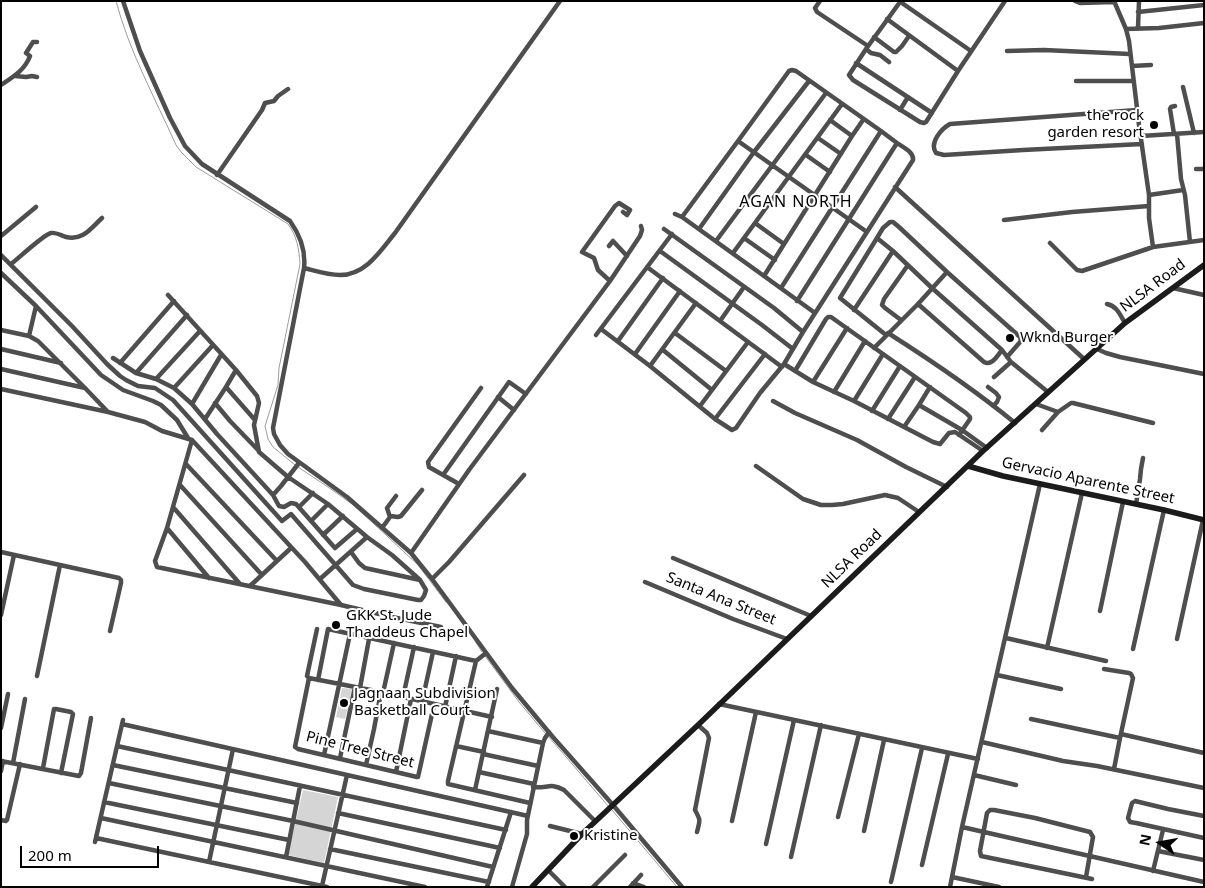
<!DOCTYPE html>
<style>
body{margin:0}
#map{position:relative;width:1205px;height:888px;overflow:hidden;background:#fff;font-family:"Noto Sans",sans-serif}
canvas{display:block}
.frame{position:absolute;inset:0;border:2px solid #000;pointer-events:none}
.north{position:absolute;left:1135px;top:818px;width:50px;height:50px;-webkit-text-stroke:4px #fff;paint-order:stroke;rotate:282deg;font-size:14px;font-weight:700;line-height:20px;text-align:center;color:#000}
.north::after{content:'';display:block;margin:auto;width:18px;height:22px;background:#000;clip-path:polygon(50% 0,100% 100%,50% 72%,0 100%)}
.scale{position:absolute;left:20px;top:846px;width:139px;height:22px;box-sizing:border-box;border:2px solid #000;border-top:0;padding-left:6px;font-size:15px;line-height:18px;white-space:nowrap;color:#000;-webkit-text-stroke:4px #fff;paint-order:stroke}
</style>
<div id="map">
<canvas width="1205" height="888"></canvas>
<div class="frame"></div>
<div class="north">N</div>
<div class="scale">200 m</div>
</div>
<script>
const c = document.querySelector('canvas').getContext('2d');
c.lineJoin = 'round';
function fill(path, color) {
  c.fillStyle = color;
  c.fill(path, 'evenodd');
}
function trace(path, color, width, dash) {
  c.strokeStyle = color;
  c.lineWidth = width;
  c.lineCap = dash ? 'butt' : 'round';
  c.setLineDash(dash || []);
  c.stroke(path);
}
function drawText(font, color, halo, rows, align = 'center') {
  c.font = font + ' "Noto Sans",sans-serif';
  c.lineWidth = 4;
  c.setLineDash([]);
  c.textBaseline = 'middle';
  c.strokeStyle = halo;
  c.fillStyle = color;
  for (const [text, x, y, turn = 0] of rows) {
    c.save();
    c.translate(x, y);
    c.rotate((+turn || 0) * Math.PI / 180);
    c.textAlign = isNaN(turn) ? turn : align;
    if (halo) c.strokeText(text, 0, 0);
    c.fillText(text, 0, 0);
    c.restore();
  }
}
fill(new Path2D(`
 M342,688L352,689L345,719L336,717Z
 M303,790L338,797L324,863L288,855Z`), '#d5d5d5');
trace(new Path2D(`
 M116,1C129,51 155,98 176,145L181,152L196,167L288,224C297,236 299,249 300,264L279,368L278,385L265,426L268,439L273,447L295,465
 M298,467L328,487L352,504L373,523L418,565L446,602
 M475,641L482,652
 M485,656L519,702L545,733
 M548,736L609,807
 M612,810L677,887`), '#9c9c9c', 1);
trace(new Path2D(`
 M123,1L140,51L170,118L185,146L202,164L290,221C300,235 306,250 304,268L273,428L274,434L280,445L288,454L347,497L411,553L432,579L512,688L552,736L613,805L682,887
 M820,1L815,8L817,12L868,46
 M899,1L971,51
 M1075,1L1080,3L1114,2
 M1114,1L1126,29L1129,41L1139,125L1149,195V218L1153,247
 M900,2L866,49L849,75L853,80L920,122L924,123L926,122L958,71L1005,1
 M1138,12L1204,5
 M887,19L958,71
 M1138,28L1139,1
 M1126,29L1159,28L1204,23
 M874,37L894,52H896L902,46L909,36
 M866,49L871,53L880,55L889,62
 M1007,51L1044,50L1130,54
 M856,63L932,113
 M1132,66L1151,65
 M15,76L26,77L32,76L37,77
 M1076,81H1134
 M1,85C13,77 25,70 30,56L26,53L33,42H37
 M1183,87L1194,133
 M900,110L908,97
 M1137,110L950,124C941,129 929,143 936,153L944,155L1023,150L1142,144
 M830,120L852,136
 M1174,134L1170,109L1171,107L1175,106
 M1177,134L1181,179L1185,195L1190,242
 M1141,136L1204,132
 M818,138L841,154
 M738,141L789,71L792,70L796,71L881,131
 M897,143C903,147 914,152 913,160L803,332L784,364L813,382L854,401L933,442L940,444L949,433L955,432L983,451
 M806,155L830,172
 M1196,169H1204
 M217,175L262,110L265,103L274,101L278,96L288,89
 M895,187L1084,359
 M1149,195L1183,190
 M675,214L682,217
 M1004,220L1072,212L1149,206
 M755,223L784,244
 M664,229L774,308L803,332
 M699,229L754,152L809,81
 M1,236L36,207
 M744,238L775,260
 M877,238L840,298L886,335
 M716,241L826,93
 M1050,243L1077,270L1082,271L1153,247L1204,240
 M609,246L613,241L627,256
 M660,251L762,325L793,349
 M733,253L842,104
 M1,255L72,326L107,364L120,376L126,380L138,386L155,388L173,400L282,521L291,514L353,585L364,589L418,600H421L424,596L426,590L420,580L365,568L359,563L351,552
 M11,264C19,258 43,235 51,233C56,232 62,236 66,237C83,241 91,228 102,218
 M647,267L782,367
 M304,268C316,271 328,275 340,275C366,275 381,250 395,233L560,1
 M1,273L36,306L101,375L123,390L153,401L161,405L177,420L188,438
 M764,276L852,136L863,120
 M610,281L598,270L594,258L582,252L615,206L619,203L630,210L627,215L623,212
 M781,288L881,131L897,143L797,301
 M1173,288L1204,295
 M168,295L236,370L257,396L259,403L254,425L259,452L288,477L328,504L367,537L320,579
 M918,304L984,362C992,366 997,356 1002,350
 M1107,304C1117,306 1120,315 1125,323
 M854,310L893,251
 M815,313L764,276L682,217L738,141L867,232
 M901,320L885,308L882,305L884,299L908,265
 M720,321L744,287
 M601,329L650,366L715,419L732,430L736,428L760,393L784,364
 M1,330L29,336L38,341L85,388L108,412
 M675,333L726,371
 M888,333C932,361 975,390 1015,423
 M596,335L672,234
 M29,336L36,306
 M618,341L663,278
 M874,348L918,304L947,272
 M1,349L61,363
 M1097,349L1106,353L1120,357L1204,374
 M663,350L712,390
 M635,354L680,291
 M1007,357L1021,341L1020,337L947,272L899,227L893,222H890L883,228L877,238L893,251L932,288L1002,350L1011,362L1048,392
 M113,358L136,373L156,379L174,388L192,404L217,434L273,495L279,506L284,507L291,503L296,504L335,548L357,529
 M120,363L174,301
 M650,366L696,303
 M1,369L85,388
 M795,371L826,319L828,317H831L966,413L970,417V419L959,435
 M136,373L187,315
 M994,377L1011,362
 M156,379L200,331
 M813,382L847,328
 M226,387L255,420
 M988,387L996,393L999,397L997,402L993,406
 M174,388L213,345
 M1,389L108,412L145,422L162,431L192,440L305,562L341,605
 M834,392L865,341
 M498,397L514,410
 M773,401L795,413L857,440L906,467L947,487
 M854,401L883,354
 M215,403L230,421L258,450
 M192,404L221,355
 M1036,404L1058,412
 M919,405L962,430L987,448
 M700,406L748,342
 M872,411L900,366
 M205,419L226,387L236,370
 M715,419L765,354
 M888,419L915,377
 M904,427L919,405L930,387
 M1042,430L1058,412L1071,403H1073L1153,423
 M192,440L167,528L155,561L157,567L341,605L392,617L441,627
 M186,464L277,561
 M756,466L803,499L821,505H832L843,504L885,495L898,498L919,512
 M443,475L509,382L526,394
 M459,484L429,467L428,462L481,388
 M180,485L262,575
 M273,495L281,486L299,463
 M1136,504L1140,479L1141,469L1143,458
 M173,507L240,584
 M299,507L313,493
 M390,516L398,517L401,516L422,490
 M311,521L328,504
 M167,528L209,578
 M382,528L390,517L387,508L396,496
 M323,535L343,516
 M367,537L392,555L419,579
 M1,552L119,578L121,580V583L110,631
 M411,553L469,470L610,281L640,236L642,230L641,226
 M673,558L811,616
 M432,579L449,562L524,475
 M645,582L733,619L787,639
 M250,586L291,548
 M1100,611L1123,502
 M1,615L14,555
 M317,629L307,676L309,678L295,747L298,749L417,777H418L434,705
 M1006,638L1106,661
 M1177,639L1203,520
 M1047,648L1082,493
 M1133,649L1164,510
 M486,653L476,661L448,781V784L530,803
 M1104,669L1129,673L1131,674L1133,678L1120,738L1114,769
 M997,675L1061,689
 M37,676L60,565
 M309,678L381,692L492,717
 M318,680L328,629L476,661
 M360,688L369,639
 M383,693L394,643
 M403,697L414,647
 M422,702L433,652
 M719,704L978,759
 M445,707L456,656
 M1031,719L1120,738
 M122,724L528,816
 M1,728L8,694
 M488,731L543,743
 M1121,734L1204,753
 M982,742L1063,761L1097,766L1204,788
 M117,746L506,830
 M456,746L484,752
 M483,754L538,766
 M324,755L350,634
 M340,758L355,687
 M1,761L79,776L81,773L91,718
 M13,763L25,699
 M113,765L297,803
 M366,765L374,729L381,692
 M43,768L54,709H56L71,712L73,714L61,773
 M1,771L3,761
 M396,772L411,699
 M479,772L534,784
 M974,775L1016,785
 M109,783L293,821L493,867
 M533,787C547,789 550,782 564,790L595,821
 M475,790L497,689
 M104,802L289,840
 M338,813L500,848
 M1204,816L1168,809L1135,801L1132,803L1128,818L1130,822L1136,823L1204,838
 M838,817L859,734
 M101,818L425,887
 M1,820L6,821L7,820L20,764
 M732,821L756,712
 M550,826L582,834
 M962,827L1204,882
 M864,831L884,740
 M697,832C700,820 701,821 695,810L709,738L707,733L698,725
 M96,838L327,887
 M95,842L123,720
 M766,844L794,720
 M330,849L489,882
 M1158,851L1204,860
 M286,857L300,786
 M791,857L821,725
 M209,862L233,749
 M922,865L948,754
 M548,870L565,887
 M1153,871L1163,830
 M952,877L999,887
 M1086,877L1093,837L1090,832L1035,818L994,810H990L987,813L980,851L981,856L1092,879
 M891,882L922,748
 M633,883L644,887
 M322,886L347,775
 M487,887L511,812
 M512,887L527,834V820L543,743L545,738L549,732
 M593,887L625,855
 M630,887L641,875
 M950,887L962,827L1040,484`), '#4e4e4e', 4.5);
trace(new Path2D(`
 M968,466L1003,476L1164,510L1204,520
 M532,887L582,834L698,725L983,451L1125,323L1204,265`), '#1b1b1b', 5.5);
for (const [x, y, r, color] of [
 [1154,125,5,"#000"],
 [1010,338,5,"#000"],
 [336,625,5,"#000"],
 [344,703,5,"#000"],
 [574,836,5,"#000"]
]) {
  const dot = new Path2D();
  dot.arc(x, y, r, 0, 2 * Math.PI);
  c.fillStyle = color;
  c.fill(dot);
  trace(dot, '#fff', 2);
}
drawText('15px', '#000', '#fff', [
 ["the rock",1144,116,"right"],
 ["garden resort",1144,133,"right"],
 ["Wknd Burger",1020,338],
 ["GKK St. Jude",346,616],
 ["Thaddeus Chapel",346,633],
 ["Jagnaan Subdivision",354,694],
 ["Basketball Court",354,711],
 ["Kristine",584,836]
], 'left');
drawText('15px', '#000', '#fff', [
 ["NLSA Road",1153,286,-37],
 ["Gervacio Aparente Street",1088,481,12],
 ["NLSA Road",852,559,-44],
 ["Santa Ana Street",721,599,22],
 ["Pine Tree Street",360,750,14]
]);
c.letterSpacing = '1px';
drawText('16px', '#000', '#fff', [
 ["AGAN NORTH",796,202]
]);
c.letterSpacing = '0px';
</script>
